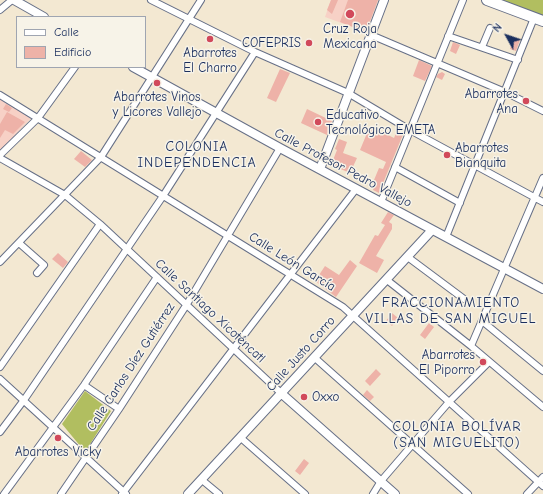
<!DOCTYPE html>
<meta charset="utf-8">
<style>
body{margin:0}
#map{position:relative;width:543px;height:494px;overflow:hidden;background:#f3e8d2;font-family:"Comic Neue",sans-serif}
canvas{display:block}
.legend{position:absolute;left:16px;top:16px;width:130px;height:52px;box-sizing:border-box;background:#f7f3e8;border:1px solid #9fa5b1;margin:0;padding:5px 7px;list-style:none;font-size:12px;color:#1b2f5e}
.legend li{display:flex;align-items:center;gap:8px;height:20px}
.legend b{width:20px;border:1px solid #9fa5b1}
.north{position:absolute;left:487px;top:16px;width:40px;height:40px;-webkit-text-stroke:3px #f7f3e8;paint-order:stroke;rotate:310deg;font-size:11px;font-weight:700;line-height:16px;text-align:center;color:#1b2f5e}
.north::after{content:'';display:block;margin:auto;width:14px;height:18px;background:#1b2f5e;clip-path:polygon(50% 0,100% 100%,50% 72%,0 100%)}
</style>
<div id="map">
<canvas width="543" height="494"></canvas>
<ul class="legend">
<li><b style="height:5px;background:#fff"></b>Calle</li>
<li><b style="height:11px;background:#eeb2a8"></b>Edificio</li>
</ul>
<div class="north">N</div>
</div>
<script>
const c = document.querySelector('canvas').getContext('2d');
c.lineJoin = 'round';
function fill(path, color) {
  c.fillStyle = color;
  c.fill(path, 'evenodd');
}
function trace(path, color, width, dash) {
  c.strokeStyle = color;
  c.lineWidth = width;
  c.lineCap = dash ? 'butt' : 'round';
  c.setLineDash(dash || []);
  c.stroke(path);
}
function drawText(font, color, halo, rows, align = 'center') {
  c.font = font + ' "Comic Neue",sans-serif';
  c.lineWidth = 3;
  c.setLineDash([]);
  c.textBaseline = 'middle';
  c.strokeStyle = halo;
  c.fillStyle = color;
  for (const [text, x, y, turn = 0] of rows) {
    c.save();
    c.translate(x, y);
    c.rotate((+turn || 0) * Math.PI / 180);
    c.textAlign = isNaN(turn) ? turn : align;
    if (halo) c.strokeText(text, 0, 0);
    c.fillText(text, 0, 0);
    c.restore();
  }
}
fill(new Path2D(`
 M331,0H378L366,32L325,17Z
 M0,98L32,117L3,148L0,149Z`), '#f7d1c6');
fill(new Path2D(`
 M495,0H543V18Z
 M85,391L111,411L87,449L81,447L62,424Z`), '#b1be60');
fill(new Path2D(`
 M331,0H338L332,14L327,10Z
 M348,0H378L366,32L340,22Z
 M514,38L520,40L516,51L510,49Z
 M453,42L460,45L456,54L450,51Z
 M419,60L432,66L425,81L413,76Z
 M280,69L290,73L276,102L267,98Z
 M442,72L445,74L442,80L436,77L438,74Z
 M6,104L12,108L9,112L3,109Z
 M307,109L332,121L327,135L301,123Z
 M7,112L25,122L13,134L5,130L0,138V124Z
 M370,126L394,138L398,129L404,132L379,193L373,190L376,181L374,180L379,168L383,169L386,162L360,150Z
 M339,139L347,142L343,153L357,158L350,173L331,165L337,150L335,149Z
 M81,151L92,160L85,167L74,159Z
 M388,212L394,215L389,222L392,224V229L376,256L384,260L377,273L359,263L375,235L378,236L385,225L381,223Z
 M58,253L68,262L63,268L52,259Z
 M350,260L357,266L336,297L315,281L325,266L339,275Z
 M392,313L398,318L392,326L386,321Z
 M429,323L434,327L425,339L420,335Z
 M376,369L381,374L370,386L365,381Z
 M367,390L374,397L370,401L363,395Z
 M304,459L309,463L300,475L295,471Z`), '#eeb2a8');
const minor = new Path2D(`
 M151,0L255,52L348,93L410,130L543,202
 M0,10L12,0
 M371,35L505,92L543,111
 M448,36L518,60
 M482,47L490,28
 M0,95L343,307L543,486
 M0,155L38,118L75,67
 M0,158L65,195L100,224L282,394
 M395,167L460,203
 M381,202L463,0
 M446,237L534,18
 M19,243L44,265L37,273
 M409,258L464,299
 M0,262L101,157L201,0
 M387,280L471,346L543,407
 M482,321L543,371
 M471,346L543,178
 M315,358L468,494
 M0,367L100,224
 M0,379L126,494
 M84,385L119,409
 M0,432L24,400L163,196L255,52
 M241,438L305,494
 M202,480L219,494
 M4,494L84,385L157,277
 M61,494L119,409L187,304L280,148
 M122,494L356,189
 M373,494L381,481L449,402L489,362
 M527,494L543,477`);
const tertiary = new Path2D(`
 M14,0L44,17
 M133,67L280,148L543,289
 M320,169L384,0
 M282,394L395,494
 M188,494L432,230`);
const primary = new Path2D(`
 M487,0L543,21`);
trace(minor, '#677087', 8);
trace(tertiary, '#677087', 10);
trace(primary, '#677087', 12);
trace(minor, '#fff', 6);
trace(tertiary, '#fff', 8);
trace(primary, '#fff', 10);
for (const [x, y, r, color] of [
 [350,14,5,"#d1495b"],
 [210,39,4,"#d1495b"],
 [309,43,4,"#d1495b"],
 [157,83,4,"#d1495b"],
 [526,101,4,"#d1495b"],
 [318,122,4,"#d1495b"],
 [447,155,4,"#d1495b"],
 [483,362,4,"#d1495b"],
 [304,397,4,"#d1495b"],
 [58,438,4,"#d1495b"]
]) {
  const dot = new Path2D();
  dot.arc(x, y, r, 0, 2 * Math.PI);
  c.fillStyle = color;
  c.fill(dot);
  trace(dot, '#f7f3e8', 1.5);
}
drawText('13px', '#1b2f5e', '#f7f3e8', [
 ["Cruz Roja",350,29],
 ["Mexicana",350,44],
 ["COFEPRIS",301,43,"right"],
 ["Abarrotes",210,53],
 ["El Charro",210,68],
 ["Abarrotes",518,94,"right"],
 ["Ana",518,109,"right"],
 ["Abarrotes Vinos",157,97],
 ["y Licores Vallejo",157,112],
 ["Educativo",326,115,"left"],
 ["Tecnológico EMETA",326,130,"left"],
 ["Abarrotes",455,148,"left"],
 ["Bianquita",455,163,"left"],
 ["Abarrotes",475,355,"right"],
 ["El Piporro",475,370,"right"],
 ["Oxxo",312,397,"left"],
 ["Abarrotes Vicky",58,452]
]);
drawText('13px', '#1b2f5e', '#f7f3e8', [
 ["Calle Profesor Pedro Vallejo",343,168,28],
 ["Calle León García",292,262,32],
 ["Calle Santiago Xicoténcatl",210,311,43],
 ["Calle Justo Corro",301,354,-48],
 ["Calle Carlos Díez Gutiérrez",131,367,-57]
]);
c.letterSpacing = '1px';
drawText('14px', '#1b2f5e', '#f7f3e8', [
 ["COLONIA",197,147],
 ["INDEPENDENCIA",197,163],
 ["FRACCIONAMIENTO",451,303],
 ["VILLAS DE SAN MIGUEL",451,319],
 ["COLONIA BOLÍVAR",457,427],
 ["(SAN MIGUELITO)",457,443]
]);
c.letterSpacing = '0px';
</script>
